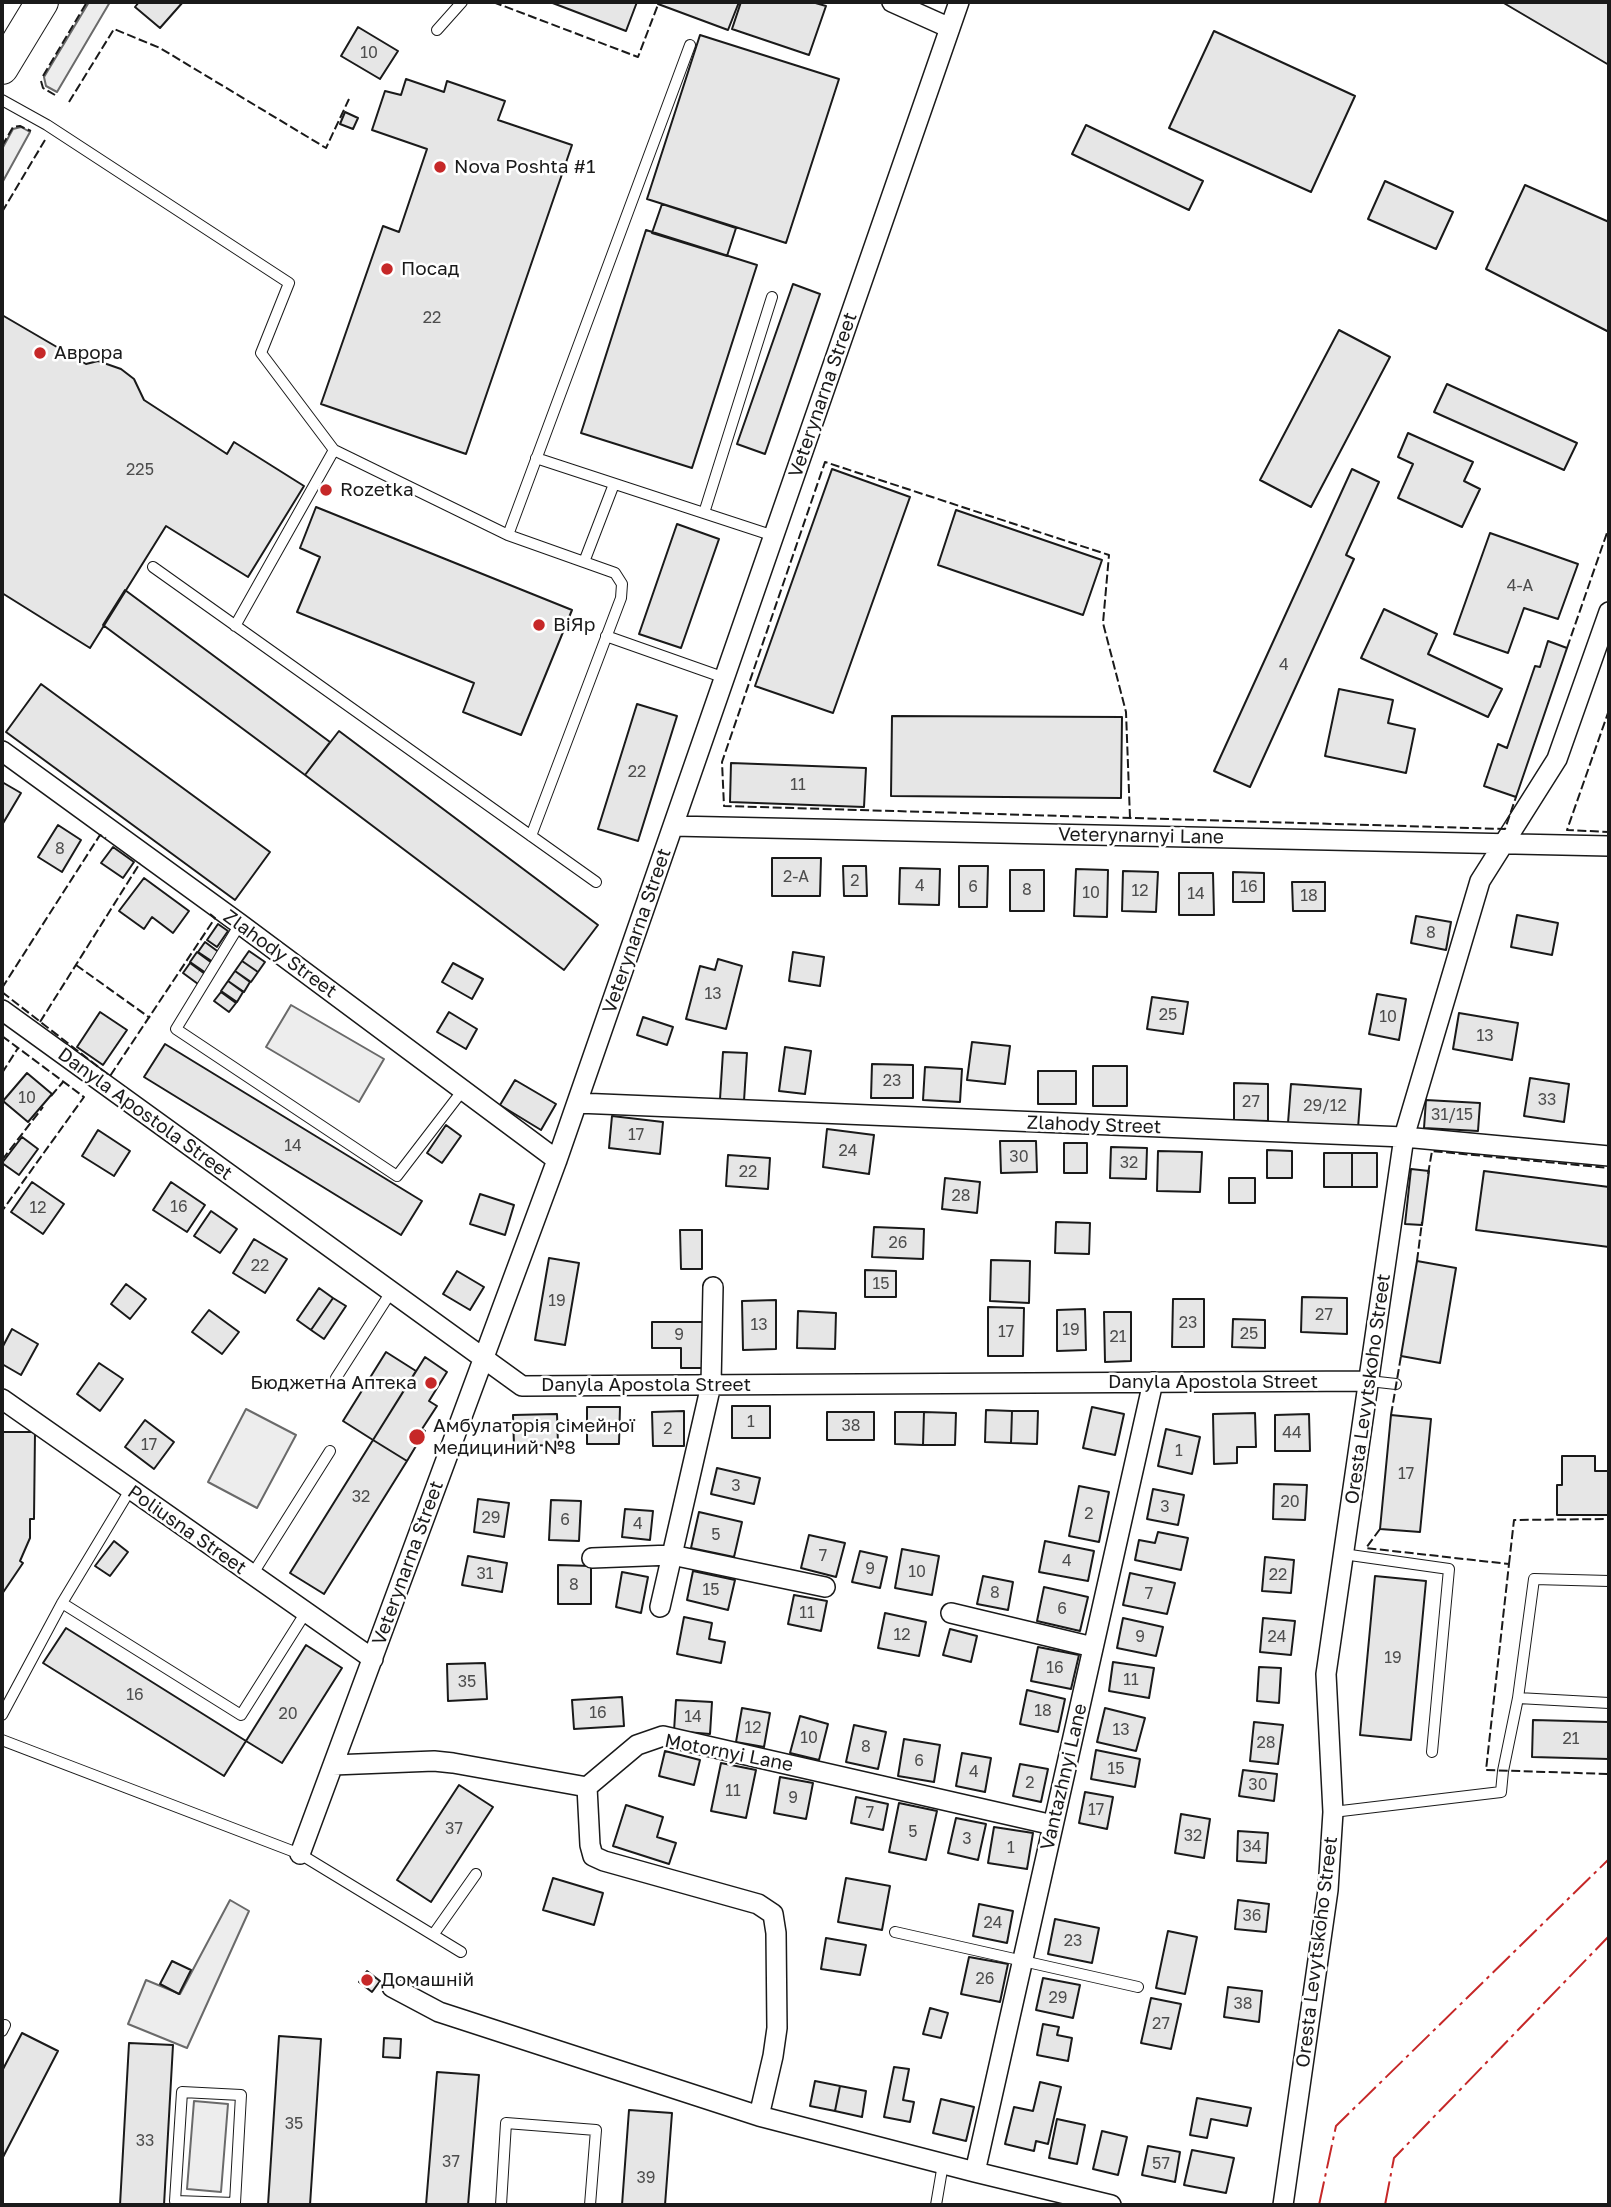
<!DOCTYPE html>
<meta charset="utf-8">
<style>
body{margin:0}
#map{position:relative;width:1611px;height:2207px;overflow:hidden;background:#fff;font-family:"Golos Text",sans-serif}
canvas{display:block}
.frame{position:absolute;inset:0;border:4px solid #1a1a1a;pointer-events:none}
</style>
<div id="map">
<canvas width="1611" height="2207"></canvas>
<div class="frame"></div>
</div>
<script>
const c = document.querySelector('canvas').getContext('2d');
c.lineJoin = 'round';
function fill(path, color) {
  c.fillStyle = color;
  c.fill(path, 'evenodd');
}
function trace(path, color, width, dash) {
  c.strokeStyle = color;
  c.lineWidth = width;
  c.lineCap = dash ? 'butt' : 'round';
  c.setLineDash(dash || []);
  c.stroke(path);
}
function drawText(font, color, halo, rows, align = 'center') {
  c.font = font + ' "Golos Text",sans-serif';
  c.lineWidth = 5;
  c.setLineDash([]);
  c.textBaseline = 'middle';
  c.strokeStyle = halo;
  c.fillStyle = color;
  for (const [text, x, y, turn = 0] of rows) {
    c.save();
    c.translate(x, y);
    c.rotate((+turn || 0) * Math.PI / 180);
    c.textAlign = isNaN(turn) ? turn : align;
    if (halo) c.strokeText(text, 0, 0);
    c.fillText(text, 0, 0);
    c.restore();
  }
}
const green = new Path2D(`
 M89,2H110L57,92L46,86L44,77Z
 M21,127L30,132L2,183V149L13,129Z
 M291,1005L384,1059L359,1102L266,1047Z
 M246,1409L296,1435L257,1508L208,1482Z
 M230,1900L249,1911L187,2048L128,2024L146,1980L180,1994Z
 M194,2101L228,2104L221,2192L187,2189Z`);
fill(green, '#ededed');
trace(green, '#6a6a6a', 2);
const building = new Path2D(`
 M139,2H183L160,28L135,7Z
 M550,2H637L626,31Z
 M659,2H739L728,30L658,4Z
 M741,2H812L826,6L809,55L732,29Z
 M1502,2H1609V65Z
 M358,27L398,51L380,79L341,56Z
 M1214,31L1355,96L1311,192L1169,128Z
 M700,35L839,79L786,243L647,199Z
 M406,79L444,92L447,81L505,101L498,120L572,145L466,454L321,404L383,226L399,232L427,149L372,130L385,91L401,95Z
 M345,112L358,118L353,129L340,124Z
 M1086,125L1203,181L1189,210L1072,154Z
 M1385,181L1453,212L1436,249L1368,219Z
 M1525,185L1609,222V332L1486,269Z
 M662,204L736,228L727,256L652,233Z
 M646,230L757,265L692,468L581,433Z
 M793,284L820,294L765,454L737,444Z
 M2,315L86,364L98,361L121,369L134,379L144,400L227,454L234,442L304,486L248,577L166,526L90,648L2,593Z
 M1339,330L1390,357L1311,507L1260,480Z
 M1447,384L1577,443L1564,470L1434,412Z
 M1408,433L1473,462L1464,481L1480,489L1462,527L1398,498L1413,464L1398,457Z
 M832,469L910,497L833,713L755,686Z
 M1352,469L1379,482L1346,555L1354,559L1250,787L1214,771Z
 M316,507L572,610L521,735L463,712L474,683L297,612L320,557L300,548Z
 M956,510L1102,560L1083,615L938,565Z
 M677,524L719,539L681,648L639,634Z
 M1490,533L1578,564L1558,619L1524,608L1508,653L1454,634Z
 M125,590L330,742L305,775L103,625Z
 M1384,609L1437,634L1428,654L1502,689L1488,717L1361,658Z
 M1548,641L1567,648L1516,797L1484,786L1498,744L1507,748L1535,666L1540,667Z
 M41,684L270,852L235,900L6,732Z
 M1339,689L1393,700L1388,723L1415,729L1406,773L1325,756Z
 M637,704L677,716L638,841L598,829Z
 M892,716L1122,717L1121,798L891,796Z
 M339,731L598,925L564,970L305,775Z
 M731,763L866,768L864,807L730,802Z
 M2,782L21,793L2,825Z
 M58,825L81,840L62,872L38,857Z
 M113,847L134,862L123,878L101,863Z
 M772,858H821L820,896H772Z
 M843,866H866L867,896H844Z
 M959,866H988L987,907H959Z
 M900,868L940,869L939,905L899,904Z
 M1076,869L1108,870L1107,917L1074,916Z
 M1010,870H1044V911H1010Z
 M1123,871L1158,872L1156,912L1122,911Z
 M1233,872L1264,873V902H1233Z
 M1179,873H1213L1214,915H1179Z
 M144,878L189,911L173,933L152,917L144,929L119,911Z
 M1292,882H1325V911H1293Z
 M1517,915L1558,923L1552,955L1511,947Z
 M1416,916L1451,922L1446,950L1411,943Z
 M218,924L228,931L217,947L207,940Z
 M205,942L220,953L213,962L198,952Z
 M249,951L265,962L258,972L242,961Z
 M197,952L212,963L206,973L190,962Z
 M793,952L824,957L820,986L789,981Z
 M718,959L742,966L726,1029L686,1019L700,966L715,970Z
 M242,961L258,972L251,982L235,971Z
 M190,963L205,974L198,984L183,973Z
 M453,963L483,979L472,999L442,982Z
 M235,971L250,982L244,992L228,981Z
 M228,981L243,992L237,1002L221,991Z
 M221,992L236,1003L229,1012L214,1001Z
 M1377,994L1406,999L1399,1040L1369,1034Z
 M1152,997L1188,1002L1183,1034L1147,1029Z
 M100,1012L127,1030L103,1065L77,1047Z
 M449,1012L477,1029L466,1049L437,1032Z
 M1459,1013L1518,1023L1512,1060L1453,1049Z
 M643,1017L673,1027L667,1045L637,1035Z
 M972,1042L1010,1046L1005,1084L967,1080Z
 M165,1044L422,1201L401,1235L144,1077Z
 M785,1047L811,1051L805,1094L779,1091Z
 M723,1052L747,1053L744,1101L720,1099Z
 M872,1064L913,1065V1098H871Z
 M1093,1066H1127V1106H1093Z
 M925,1067L962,1069L960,1102L923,1100Z
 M1038,1071H1076V1104H1038Z
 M27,1073L52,1094L28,1122L3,1101Z
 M1530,1078L1569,1084L1564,1122L1524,1116Z
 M515,1080L556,1104L541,1130L500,1105Z
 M1234,1083L1268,1084V1121L1234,1120Z
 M1291,1084L1361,1089L1358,1128L1288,1123Z
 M1426,1100L1480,1103L1478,1131L1424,1128Z
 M612,1116L663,1122L660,1154L609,1148Z
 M446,1125L461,1136L442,1163L427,1153Z
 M827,1129L874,1135L869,1174L823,1167Z
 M98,1130L130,1151L114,1176L82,1156Z
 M22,1137L38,1149L19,1175L2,1163Z
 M1000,1141H1036L1037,1172L1001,1173Z
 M1064,1143H1087V1173H1064Z
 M1111,1147L1147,1148L1146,1179L1110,1178Z
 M1267,1150L1292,1151V1178H1267Z
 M1158,1151L1202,1152L1200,1192L1157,1191Z
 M1324,1153H1352V1187H1324Z
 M1352,1153H1377V1187H1352Z
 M728,1155L770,1158L768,1189L726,1186Z
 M1411,1169L1429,1171L1422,1225L1405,1224Z
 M1484,1171L1609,1187V1247L1476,1230Z
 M945,1178L980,1182L977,1213L942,1209Z
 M1229,1178H1255V1203H1229Z
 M32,1182L64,1204L43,1234L11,1212Z
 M171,1182L205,1205L187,1232L153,1210Z
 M480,1194L514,1205L505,1235L470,1224Z
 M211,1211L237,1229L220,1253L194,1236Z
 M1056,1222L1090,1223L1089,1254L1055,1253Z
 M874,1227L924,1229L923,1259L872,1257Z
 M680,1230H702V1269H681Z
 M254,1239L287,1259L265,1293L233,1273Z
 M549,1258L579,1263L565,1345L535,1340Z
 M991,1260L1030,1261L1029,1303L990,1301Z
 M1417,1261L1456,1268L1440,1363L1401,1356Z
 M865,1270L896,1271V1297H865Z
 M457,1271L484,1287L470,1310L443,1294Z
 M126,1284L146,1299L130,1319L111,1304Z
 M319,1288L333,1298L311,1330L297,1320Z
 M1302,1297L1347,1298V1334L1301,1332Z
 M333,1298L346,1306L324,1339L311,1330Z
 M1173,1299H1204V1347H1172Z
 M776,1300V1349L743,1350L742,1301Z
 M988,1307L1024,1308L1023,1356H988Z
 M1085,1309L1086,1350L1057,1351V1310Z
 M209,1310L239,1332L222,1354L192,1332Z
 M798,1311L836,1313L835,1349L797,1348Z
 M1104,1312H1131V1361L1105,1362Z
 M1233,1319L1265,1320V1348L1232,1347Z
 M652,1322H705V1368H681V1348H652Z
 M12,1329L38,1344L21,1375L2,1364V1348Z
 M386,1352L416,1371L373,1440L343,1421Z
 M425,1357L447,1372L429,1401L437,1406L422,1429L425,1431L407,1461L373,1440Z
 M99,1363L123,1379L100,1411L77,1394Z
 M732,1406H770V1438H732Z
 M587,1407H620L619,1444H587Z
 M1092,1407L1124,1414L1115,1455L1083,1448Z
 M986,1410L1012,1411L1011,1443L985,1442Z
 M684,1411V1446H653L652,1412Z
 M1012,1411H1038L1037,1444L1011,1443Z
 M827,1412H874V1440H827Z
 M895,1412H924L923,1445L895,1444Z
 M924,1412L956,1413L955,1445H923Z
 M1255,1413L1256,1447H1237V1463L1214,1464L1213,1414Z
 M557,1414L558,1445L514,1446L513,1415Z
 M1309,1414L1310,1451H1275V1415Z
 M1391,1415L1431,1419L1420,1532L1380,1529Z
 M145,1420L174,1442L154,1469L125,1447Z
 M1166,1429L1200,1437L1192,1474L1158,1466Z
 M2,1432H35L34,1519H30V1538L20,1561L23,1563L2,1594Z
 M373,1440L407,1461L324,1594L290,1573Z
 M1562,1456H1595V1471H1609V1515H1557V1485H1562Z
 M717,1468L760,1478L754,1504L711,1494Z
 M1274,1484L1307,1485L1305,1520L1273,1519Z
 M1079,1486L1109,1492L1099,1542L1069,1536Z
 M1153,1489L1184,1495L1178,1525L1147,1519Z
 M478,1499L509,1503L504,1537L474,1532Z
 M551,1500L581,1501L579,1541L549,1540Z
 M625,1509L653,1511L650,1540L622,1537Z
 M699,1512L742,1522L734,1557L691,1548Z
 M1158,1532L1188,1538L1181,1570L1135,1560L1139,1540L1155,1543Z
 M809,1535L845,1543L836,1577L801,1568Z
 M114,1541L128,1552L110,1576L95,1566Z
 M1045,1541L1094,1551L1088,1581L1039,1572Z
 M902,1549L939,1556L932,1595L895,1588Z
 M860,1551L887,1557L880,1588L852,1582Z
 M468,1556L507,1563L502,1592L462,1585Z
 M1265,1557L1294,1560L1291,1593L1262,1591Z
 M558,1565L591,1566V1604H558Z
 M693,1571L735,1580L728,1610L687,1600Z
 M622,1572L648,1577L641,1613L616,1607Z
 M1130,1573L1175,1583L1167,1614L1123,1605Z
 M983,1576L1013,1582L1008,1610L977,1604Z
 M1375,1576L1426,1581L1411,1740L1360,1735Z
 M1044,1587L1088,1597L1080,1631L1037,1621Z
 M794,1595L827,1601L821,1631L788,1624Z
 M885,1613L926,1622L919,1656L878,1648Z
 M684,1617L712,1623L709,1639L725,1642L721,1663L677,1654Z
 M1123,1618L1163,1627L1156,1656L1117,1648Z
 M1263,1618L1295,1621L1291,1655L1260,1652Z
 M66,1628L246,1741L224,1776L43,1663Z
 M950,1629L977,1636L971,1662L943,1655Z
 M306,1645L342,1668L282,1763L246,1741Z
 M1038,1647L1079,1655L1071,1689L1031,1681Z
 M1113,1662L1154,1668L1149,1698L1109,1691Z
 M485,1663L487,1699L448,1701L447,1664Z
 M1259,1667L1281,1668L1279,1703L1257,1701Z
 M1027,1690L1065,1699L1058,1732L1020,1724Z
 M622,1697L624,1726L574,1729L572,1700Z
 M676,1700L712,1702L710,1734L674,1731Z
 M742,1708L770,1713L764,1747L736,1742Z
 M1105,1708L1145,1718L1136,1751L1097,1742Z
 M800,1716L828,1724L819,1760L790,1753Z
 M1533,1720L1609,1722V1759L1532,1757Z
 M1254,1722L1283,1725L1278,1764L1250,1761Z
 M854,1725L886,1732L878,1769L846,1762Z
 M904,1739L940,1745L934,1782L898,1776Z
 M1096,1750L1140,1759L1135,1787L1091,1779Z
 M665,1751L700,1760L694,1785L659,1776Z
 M962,1753L991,1758L985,1792L956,1786Z
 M721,1763L756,1770L746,1818L711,1811Z
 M1020,1764L1048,1769L1041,1802L1013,1796Z
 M1243,1770L1277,1774L1274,1801L1239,1796Z
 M780,1777L813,1783L806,1819L774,1813Z
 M459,1785L493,1807L431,1902L397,1880Z
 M1085,1792L1113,1797L1107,1829L1079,1823Z
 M856,1797L888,1804L883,1830L851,1823Z
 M899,1803L937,1811L926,1860L889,1852Z
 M626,1805L663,1817L657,1837L676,1843L669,1864L613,1846Z
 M1181,1814L1210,1819L1204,1858L1175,1853Z
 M956,1818L986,1824L978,1860L948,1853Z
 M994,1827L1033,1833L1027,1869L988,1863Z
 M1238,1831L1268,1833L1266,1863L1237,1861Z
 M553,1878L603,1893L594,1925L543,1910Z
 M846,1878L890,1886L882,1930L838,1922Z
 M1238,1900L1269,1904L1266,1932L1235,1929Z
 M979,1904L1013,1911L1007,1943L973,1936Z
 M1055,1919L1099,1928L1092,1963L1048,1954Z
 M1168,1931L1197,1937L1185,1994L1156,1988Z
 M826,1938L866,1945L860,1975L821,1969Z
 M969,1957L1008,1964L1000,2002L961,1994Z
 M172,1961L191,1970L179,1994L160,1984Z
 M367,1971L380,1981L372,1992L359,1982Z
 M1043,1978L1080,1985L1073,2018L1036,2010Z
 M1228,1987L1262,1991L1259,2022L1224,2017Z
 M1151,1998L1181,2004L1171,2049L1141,2043Z
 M930,2008L948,2013L941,2038L923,2034Z
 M1043,2024L1059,2027L1057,2035L1072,2038L1068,2061L1037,2055Z
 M22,2033L58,2051L2,2159V2071Z
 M279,2036L321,2039L310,2205H268Z
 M384,2038L401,2039L400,2058L383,2057Z
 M129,2043L173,2045L164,2205H120Z
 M894,2067L909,2069L903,2100L914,2102L910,2122L884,2117Z
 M437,2072L479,2075L468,2205H426Z
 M815,2081L840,2086L835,2111L810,2106Z
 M1040,2082L1061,2087L1048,2144L1036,2141L1034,2151L1005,2144L1014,2107L1033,2111Z
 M840,2086L866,2091L862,2117L835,2111Z
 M1197,2098L1251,2108L1247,2126L1211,2119L1207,2138L1190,2135Z
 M941,2099L974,2107L966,2141L933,2133Z
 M629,2110L672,2113L665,2205H622Z
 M1057,2119L1085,2125L1077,2164L1049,2158Z
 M1102,2131L1127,2137L1118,2175L1093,2169Z
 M1148,2146L1180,2152L1175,2182L1142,2175Z
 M1192,2150L1234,2158L1226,2193L1184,2185Z`);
fill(building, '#e6e6e6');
trace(building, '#1a1a1a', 2);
const service = new Path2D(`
 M437,30L462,2
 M2,100L47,125L289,283L261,353L334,450
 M536,458L774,536
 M704,513L772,297
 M508,535L690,45
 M584,562L614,484
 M153,567L596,882
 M235,626L334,450L508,535L615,573L622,584L621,598L531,836
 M606,636L725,678
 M240,924L176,1029L397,1176L463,1090
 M336,1378L391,1292
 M1369,1381L1396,1384
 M1343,1554L1449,1569L1432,1752
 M252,1575L330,1451
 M1609,1581L1534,1579L1518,1698L1609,1703
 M62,1603L241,1715L306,1612
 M2,1715L62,1603L130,1490
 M2,1740L300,1854L461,1952
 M1333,1812L1501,1792L1503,1771L1518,1698
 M895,1932L1138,1987
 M433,1935L476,1874
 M2,2031L5,2025
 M235,2205V2203L241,2095L182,2092L175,2201L235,2203
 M501,2205L506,2123L596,2130L590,2205
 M936,2205L943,2164`);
const minor = new Path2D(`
 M892,2L950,28
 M2,751L240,924L557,1160
 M673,826L1609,846
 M2,1010L522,1386L1369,1381
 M577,1103L1404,1137L1609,1156
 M713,1287L711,1385L672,1555L825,1587
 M2,1399L373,1659
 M592,1558L672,1555L660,1607
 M951,1613L1093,1647
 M333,1765L434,1761L453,1763L587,1787L637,1745L663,1736L1053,1825
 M587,1787L590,1845L593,1856L604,1861L758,1904L773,1914L776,1933L777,2028L773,2056L759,2116
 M300,1854L557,1160L959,2
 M392,1987L439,2012L759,2116L975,2172L1111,2205
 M975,2172L1153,1382
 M1283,2205L1328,1890L1333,1812L1326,1674L1404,1137L1480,881L1557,759L1609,612`);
const trunk = new Path2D(`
 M2,68L42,2`);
trace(service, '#1a1a1a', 12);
trace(minor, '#1a1a1a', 22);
trace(trunk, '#1a1a1a', 34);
trace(service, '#fff', 10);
trace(minor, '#fff', 19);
trace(trunk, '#fff', 32);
trace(new Path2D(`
 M493,2L638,57L659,2
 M43,76L87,2
 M41,81L43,88L55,95
 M69,102L114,29L160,48L326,148L349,99
 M2,146L13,127L20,126L31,131
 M2,212L45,140
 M1567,648L1609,527
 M1609,710L1567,830L1609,832
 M1130,818L1126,712L1103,623L1109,555L825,462L722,762L724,806L1505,829L1516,797
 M76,965L150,1018
 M2,988L100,835L106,838
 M2,992L110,1076L215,918L210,914
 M40,1022L140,863
 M2,1036L84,1097L2,1211
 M2,1073L18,1048
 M51,1096L63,1082
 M2,1160L43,1107
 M1428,1174L1432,1151L1609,1168
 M1417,1261L1422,1222
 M1391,1415L1401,1356
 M1380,1529L1366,1548L1509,1564L1486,1770L1609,1774
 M1509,1564L1514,1520L1609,1519
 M1028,2205H1027H1028`), '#1a1a1a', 2, [9, 3.5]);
trace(new Path2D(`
 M1319,2205L1336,2126L1609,1859
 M1385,2205L1394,2158L1609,1936`), '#c62828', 2, [24, 5, 3.5, 5]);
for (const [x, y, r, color] of [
 [440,167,7,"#c62828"],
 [387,269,7,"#c62828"],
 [40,353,7,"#c62828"],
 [326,490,7,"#c62828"],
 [539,625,7,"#c62828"],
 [431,1383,7,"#c62828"],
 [417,1437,9,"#c62828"],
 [367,1980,7,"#c62828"]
]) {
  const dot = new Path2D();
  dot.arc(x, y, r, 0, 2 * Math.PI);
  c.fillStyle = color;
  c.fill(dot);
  trace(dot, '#fff', 2.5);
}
drawText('16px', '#4d4d4d', null, [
 ["10",369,53],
 ["22",432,318],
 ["225",140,470],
 ["4-А",1520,586],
 ["4",1284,665],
 ["22",637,772],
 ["11",798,785],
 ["8",60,849],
 ["2-А",796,877],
 ["2",855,881],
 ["4",920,886],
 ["6",973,887],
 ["16",1249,887],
 ["8",1027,890],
 ["12",1140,891],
 ["10",1091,893],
 ["14",1196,894],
 ["18",1309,896],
 ["8",1431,933],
 ["13",713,994],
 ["25",1168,1015],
 ["10",1388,1017],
 ["13",1485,1036],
 ["23",892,1081],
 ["10",27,1098],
 ["33",1547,1100],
 ["27",1251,1102],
 ["29/12",1325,1106],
 ["31/15",1452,1115],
 ["17",636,1135],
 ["14",293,1146],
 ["24",848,1151],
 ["30",1019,1157],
 ["32",1129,1163],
 ["22",748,1172],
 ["28",961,1196],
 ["16",179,1207],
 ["12",38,1208],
 ["26",898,1243],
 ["22",260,1266],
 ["15",881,1284],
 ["19",557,1301],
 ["27",1324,1315],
 ["23",1188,1323],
 ["13",759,1325],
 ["19",1071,1330],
 ["17",1006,1332],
 ["25",1249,1334],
 ["9",679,1335],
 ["21",1118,1337],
 ["1",751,1422],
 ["38",851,1426],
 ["2",668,1429],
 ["44",1292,1433],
 ["17",149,1445],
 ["1",1179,1451],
 ["17",1406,1474],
 ["3",736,1486],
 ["32",361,1497],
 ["20",1290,1502],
 ["3",1165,1507],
 ["2",1089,1514],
 ["29",491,1518],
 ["6",565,1520],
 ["4",638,1524],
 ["5",716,1535],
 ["7",823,1556],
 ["4",1067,1561],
 ["9",870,1569],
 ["10",917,1572],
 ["31",485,1574],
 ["22",1278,1575],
 ["8",574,1585],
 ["15",711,1590],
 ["8",995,1593],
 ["7",1149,1594],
 ["6",1062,1609],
 ["11",807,1613],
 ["12",902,1635],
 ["9",1140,1637],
 ["24",1277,1637],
 ["19",1393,1658],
 ["16",1055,1668],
 ["11",1131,1680],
 ["35",467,1682],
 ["16",135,1695],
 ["18",1043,1711],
 ["16",598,1713],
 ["20",288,1714],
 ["14",693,1717],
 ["12",753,1728],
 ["13",1121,1730],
 ["10",809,1738],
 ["21",1571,1739],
 ["28",1266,1743],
 ["8",866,1747],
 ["6",919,1761],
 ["15",1116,1769],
 ["4",974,1772],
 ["2",1030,1783],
 ["30",1258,1785],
 ["11",733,1791],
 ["9",793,1798],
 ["17",1096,1810],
 ["7",870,1813],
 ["37",454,1829],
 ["5",913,1832],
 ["32",1193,1836],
 ["3",967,1839],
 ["34",1252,1847],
 ["1",1011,1848],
 ["36",1252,1916],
 ["24",993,1923],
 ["23",1073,1941],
 ["26",985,1979],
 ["29",1058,1998],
 ["38",1243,2004],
 ["27",1161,2024],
 ["35",294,2124],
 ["33",145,2141],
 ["37",451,2162],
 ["57",1161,2164],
 ["39",646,2178]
]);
drawText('19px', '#1a1a1a', '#fff', [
 ["Nova Poshta #1",454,167],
 ["Посад",401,269],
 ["Аврора",54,353],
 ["Rozetka",340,490],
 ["ВіЯр",553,625],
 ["Бюджетна Аптека",417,1383,"right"],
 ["Амбулаторія сімейної",433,1426],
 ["медициний №8",433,1448],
 ["Домашній",381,1980]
], 'left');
drawText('19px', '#1a1a1a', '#fff', [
 ["Veterynarna Street",823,395,-71],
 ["Veterynarnyi Lane",1141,836,1],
 ["Veterynarna Street",637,931,-71],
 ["Zlahody Street",280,954,36],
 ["Danyla Apostola Street",145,1114,36],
 ["Zlahody Street",1094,1125,2],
 ["Danyla Apostola Street",1213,1382],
 ["Danyla Apostola Street",646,1385],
 ["Oresta Levytskoho Street",1368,1389,-82],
 ["Poliusna Street",187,1530,35],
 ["Veterynarna Street",408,1563,-70],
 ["Motornyi Lane",729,1753,11],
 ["Vantazhnyi Lane",1064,1777,-77],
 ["Oresta Levytskoho Street",1317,1952,-83]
]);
</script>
